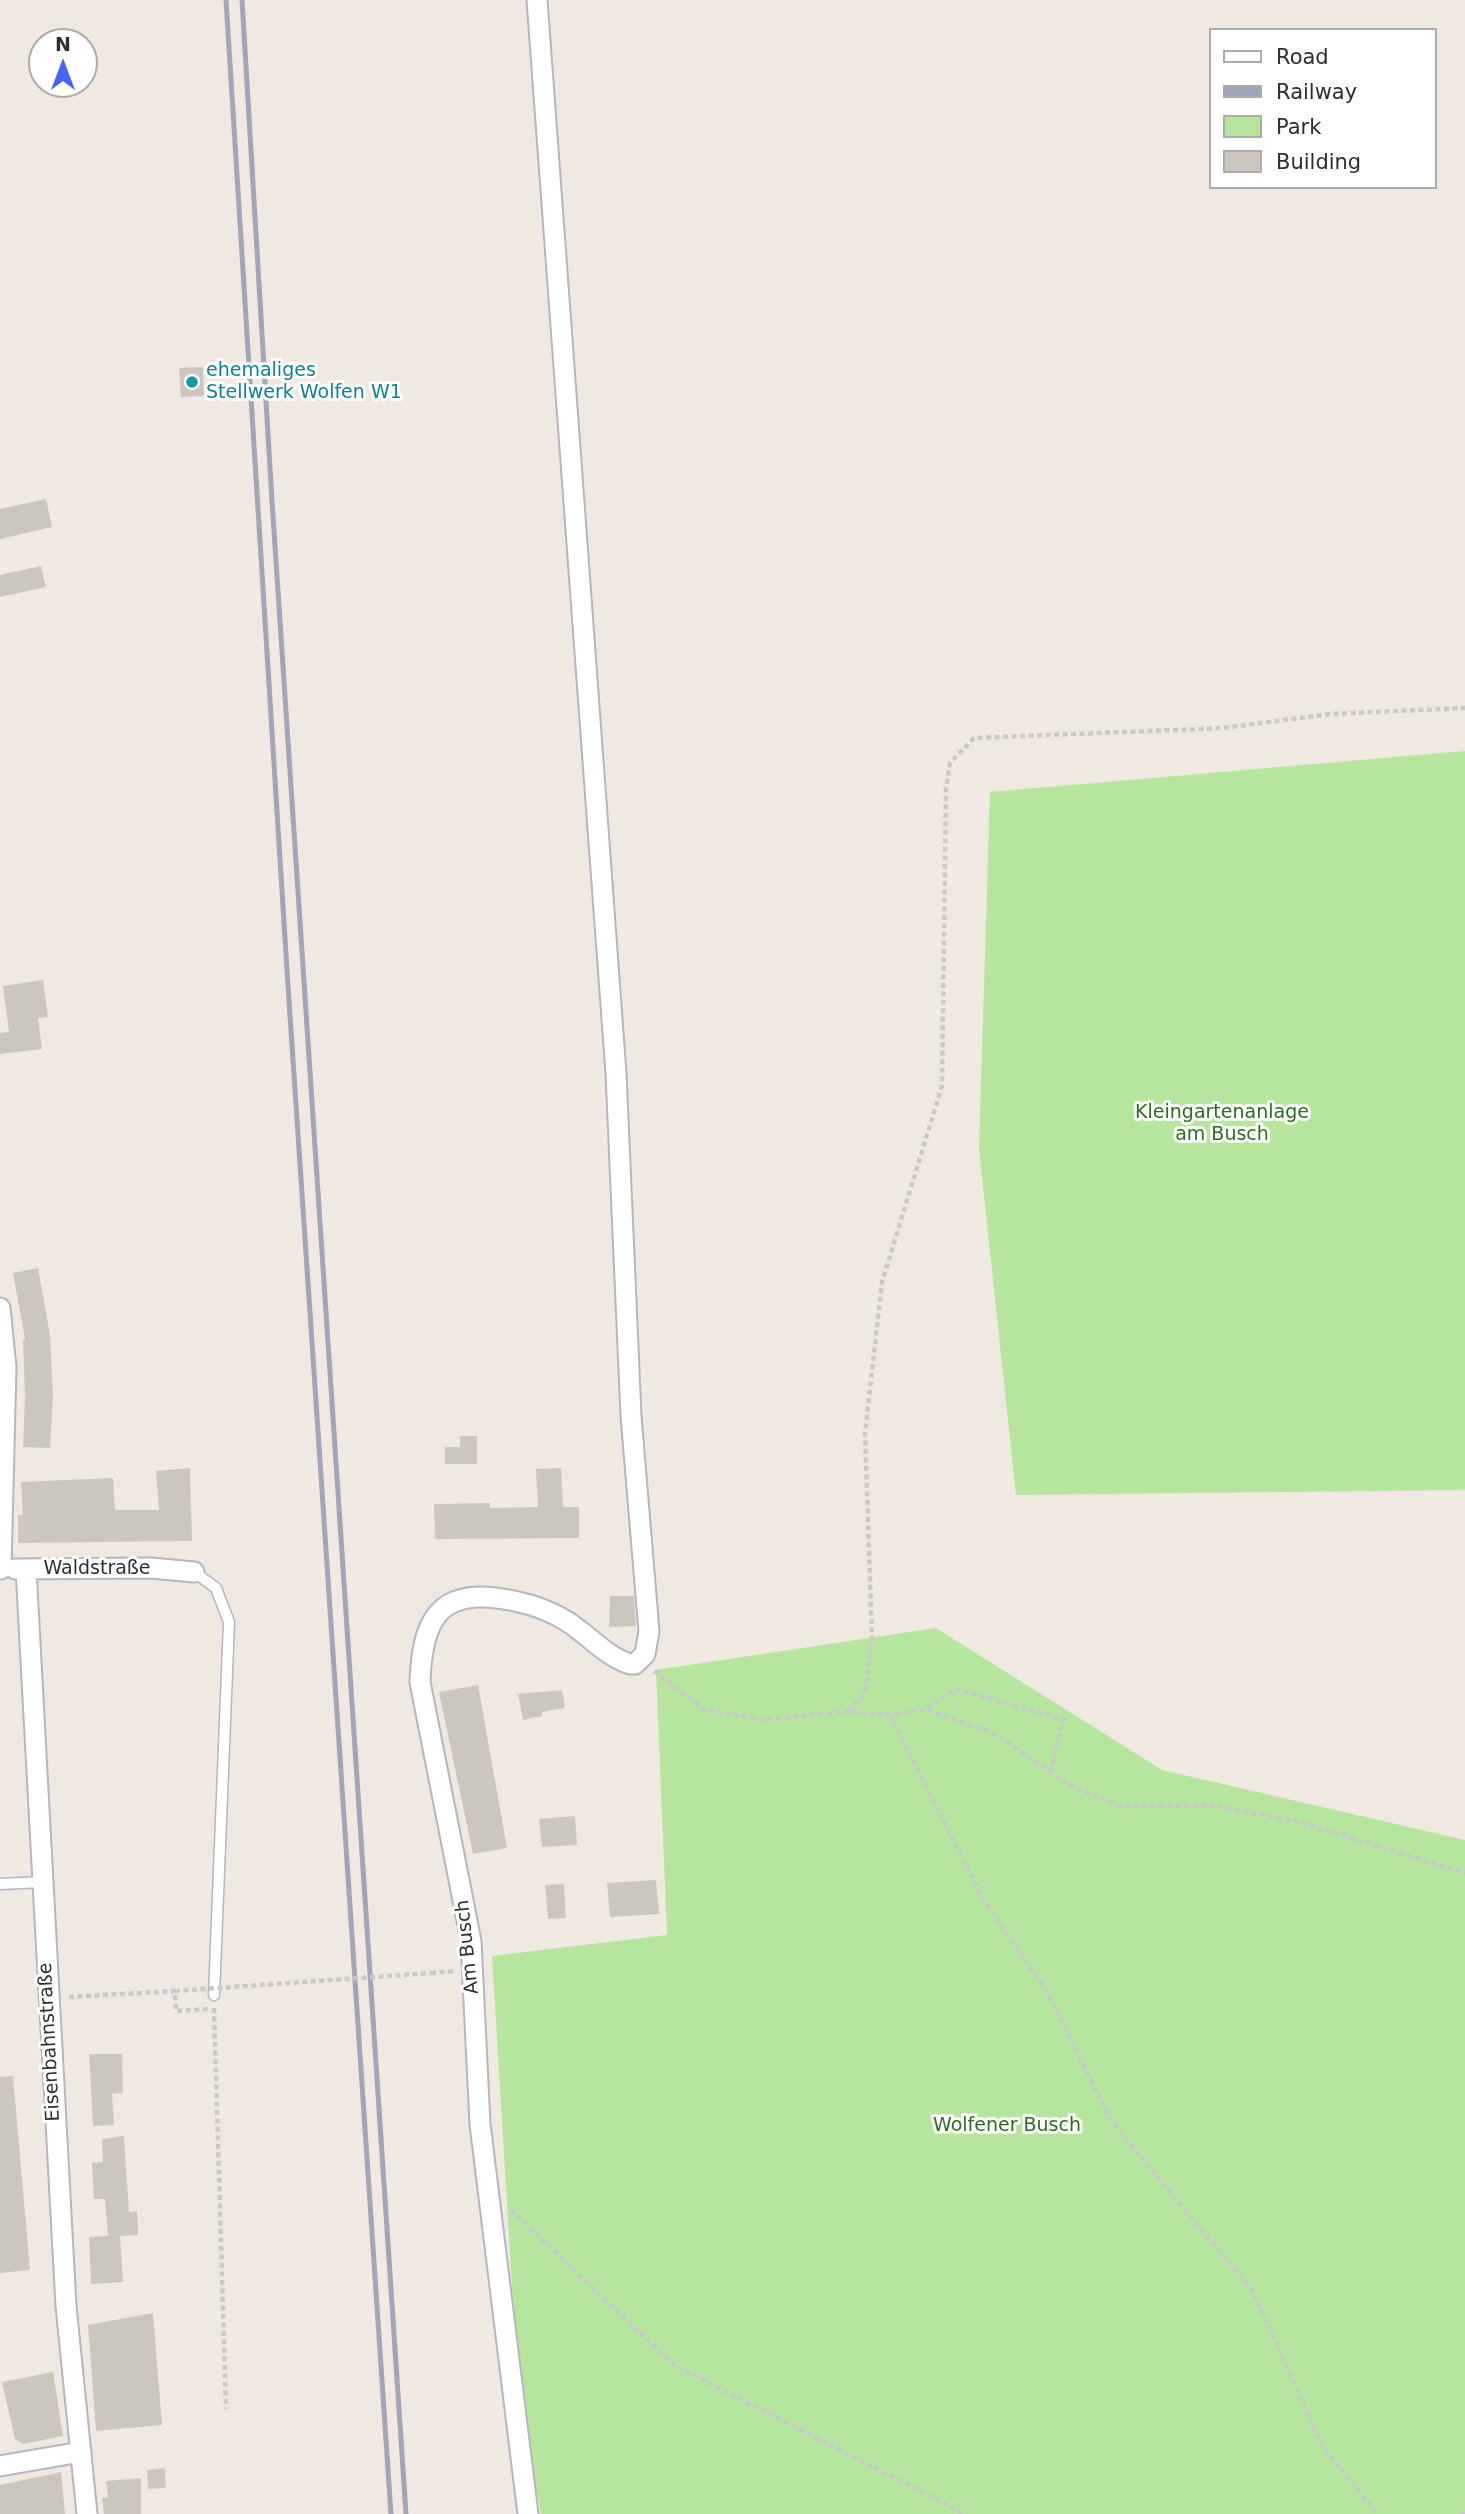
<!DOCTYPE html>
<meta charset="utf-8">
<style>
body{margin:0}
#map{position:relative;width:1465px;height:2514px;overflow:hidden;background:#efe9e1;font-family:"DejaVu Sans",sans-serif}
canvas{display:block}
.legend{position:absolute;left:1209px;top:28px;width:228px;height:161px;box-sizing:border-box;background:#fff;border:2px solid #ababab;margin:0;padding:9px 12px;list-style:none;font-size:21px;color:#2e2e2e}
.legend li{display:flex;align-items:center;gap:14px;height:35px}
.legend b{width:35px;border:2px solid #ababab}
.north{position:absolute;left:28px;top:28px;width:70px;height:70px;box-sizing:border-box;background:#fff;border:2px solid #ababab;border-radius:50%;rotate:0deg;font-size:19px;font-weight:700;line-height:28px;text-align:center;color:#2e2e2e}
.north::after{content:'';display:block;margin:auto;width:24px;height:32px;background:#4264fb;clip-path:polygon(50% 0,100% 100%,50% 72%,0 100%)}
</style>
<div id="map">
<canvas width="1465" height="2514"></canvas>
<ul class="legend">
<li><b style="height:9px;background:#fff"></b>Road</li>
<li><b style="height:9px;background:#a3a6b8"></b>Railway</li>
<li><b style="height:19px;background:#b6e59e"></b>Park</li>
<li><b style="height:19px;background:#cbc7bf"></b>Building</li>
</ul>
<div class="north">N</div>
</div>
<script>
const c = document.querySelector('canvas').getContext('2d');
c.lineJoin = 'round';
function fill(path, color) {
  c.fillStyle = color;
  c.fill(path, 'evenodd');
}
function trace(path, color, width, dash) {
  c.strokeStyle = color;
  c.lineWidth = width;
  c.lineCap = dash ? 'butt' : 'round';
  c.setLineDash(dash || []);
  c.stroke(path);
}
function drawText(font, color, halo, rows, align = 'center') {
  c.font = font + ' "DejaVu Sans",sans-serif';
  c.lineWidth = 6;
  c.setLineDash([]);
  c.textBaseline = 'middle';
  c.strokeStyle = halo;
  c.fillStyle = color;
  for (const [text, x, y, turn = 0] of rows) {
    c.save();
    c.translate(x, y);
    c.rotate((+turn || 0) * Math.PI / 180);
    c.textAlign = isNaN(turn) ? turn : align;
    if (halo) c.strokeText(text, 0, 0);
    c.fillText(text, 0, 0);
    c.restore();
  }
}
fill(new Path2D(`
 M1465,751V1490L1016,1495L979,1149L990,792Z
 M936,1628L1162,1770L1465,1840V2514H541L518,2385L492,1956L667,1935L656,1670Z`), '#b6e59e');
fill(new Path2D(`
 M203,367L204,396L181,397L179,368Z
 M46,499L52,527L0,539V509Z
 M41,566L46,587L0,597V575Z
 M43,980L48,1017L38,1018L42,1049L0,1054V1033L9,1032L3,986Z
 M38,1268L50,1335L53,1396L50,1448L23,1447L25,1397L23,1339H25L13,1273Z
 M460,1436H477V1464H445V1447H460Z
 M190,1468L192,1541L18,1543V1515H23L21,1482L113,1478L115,1510H159L156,1471Z
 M561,1468L563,1507H579V1538L435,1539L434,1504L490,1503V1508L538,1507L536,1469Z
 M610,1596H634L636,1626L609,1627Z
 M478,1685L507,1848L473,1854L439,1692Z
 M562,1690L565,1708L542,1712V1716L523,1720L518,1694Z
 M575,1816L577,1845L542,1847L539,1819Z
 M656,1880L659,1914L610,1917L607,1883Z
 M564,1884L566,1918L548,1919L545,1885Z
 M89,2054H122L123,2093L112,2094L114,2125L93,2126Z
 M13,2076L30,2270L0,2273V2077Z
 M124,2136L129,2212L137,2211L138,2235L120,2236L123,2282L91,2284L89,2237L108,2236L105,2199H94L92,2163L103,2162L102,2139Z
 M153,2313L162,2425L96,2431L88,2325Z
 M53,2372L63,2436L23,2444L15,2439L2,2382Z
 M165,2468L166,2488L148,2489L147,2470Z
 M61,2472L65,2514H0V2485Z
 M141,2478V2514H104L102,2498L108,2497L106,2481Z`), '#cbc7bf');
const service = new Path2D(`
 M194,1572L216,1588L229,1622L214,1995
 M0,1884L42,1882`);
const minor = new Path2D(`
 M0,1308L6,1367L1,1569
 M15,1569L151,1568L194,1572
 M26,1569L66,2306L87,2514
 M0,2466L81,2452
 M528,2514L480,2124L471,1941L420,1682C422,1623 437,1588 503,1599C528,1603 547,1609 568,1622C588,1635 607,1657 630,1664H635L645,1654L649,1631L631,1416L616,1073L537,0`);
trace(service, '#b4b7c1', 13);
trace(minor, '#b4b7c1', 23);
trace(new Path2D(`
 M654,1671L704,1709L764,1720L849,1711L890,1715L926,1709L995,1734L1070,1785L1119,1806L1210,1805L1300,1822L1465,1873
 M927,1708L955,1689L1063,1719L1051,1772
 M849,1711L865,1692L872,1638L865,1434L882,1282L942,1086L946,788L950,763L974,738L1223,728L1330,714L1465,708
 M890,1715L981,1896L1047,1992L1112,2122L1253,2291L1322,2446L1378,2514
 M431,1973L454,1971
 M69,1997L175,1991L176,2011L209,2009
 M214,2008L226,2409
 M511,2210L674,2365L965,2514
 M1460,2514L1465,2512`), '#c9c9c9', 4.5, [5, 3.5]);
trace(service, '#fff', 10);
trace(minor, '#fff', 19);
trace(new Path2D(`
 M226,0L288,986L391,2514
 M242,0L272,501L406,2514`), '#a3a6b8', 5);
trace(new Path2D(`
 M175,1991L431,1973`), '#c9c9c9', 4.5, [5, 3.5]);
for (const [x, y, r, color] of [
 [192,382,7,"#0f9aa8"]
]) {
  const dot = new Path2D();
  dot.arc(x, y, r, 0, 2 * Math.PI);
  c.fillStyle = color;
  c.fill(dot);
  trace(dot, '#fff', 2.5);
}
drawText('19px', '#0d838f', '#fff', [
 ["ehemaliges",206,371],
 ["Stellwerk Wolfen W1",206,393]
], 'left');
drawText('19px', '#2c6e1b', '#fff', [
 ["Kleingartenanlage",1222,1113],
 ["am Busch",1222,1135],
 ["Wolfener Busch",1007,2126]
]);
drawText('19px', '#2e2e2e', '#fff', [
 ["Waldstraße",97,1569],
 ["Am Busch",468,1947,-96],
 ["Eisenbahnstraße",50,2042,-93]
]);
</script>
